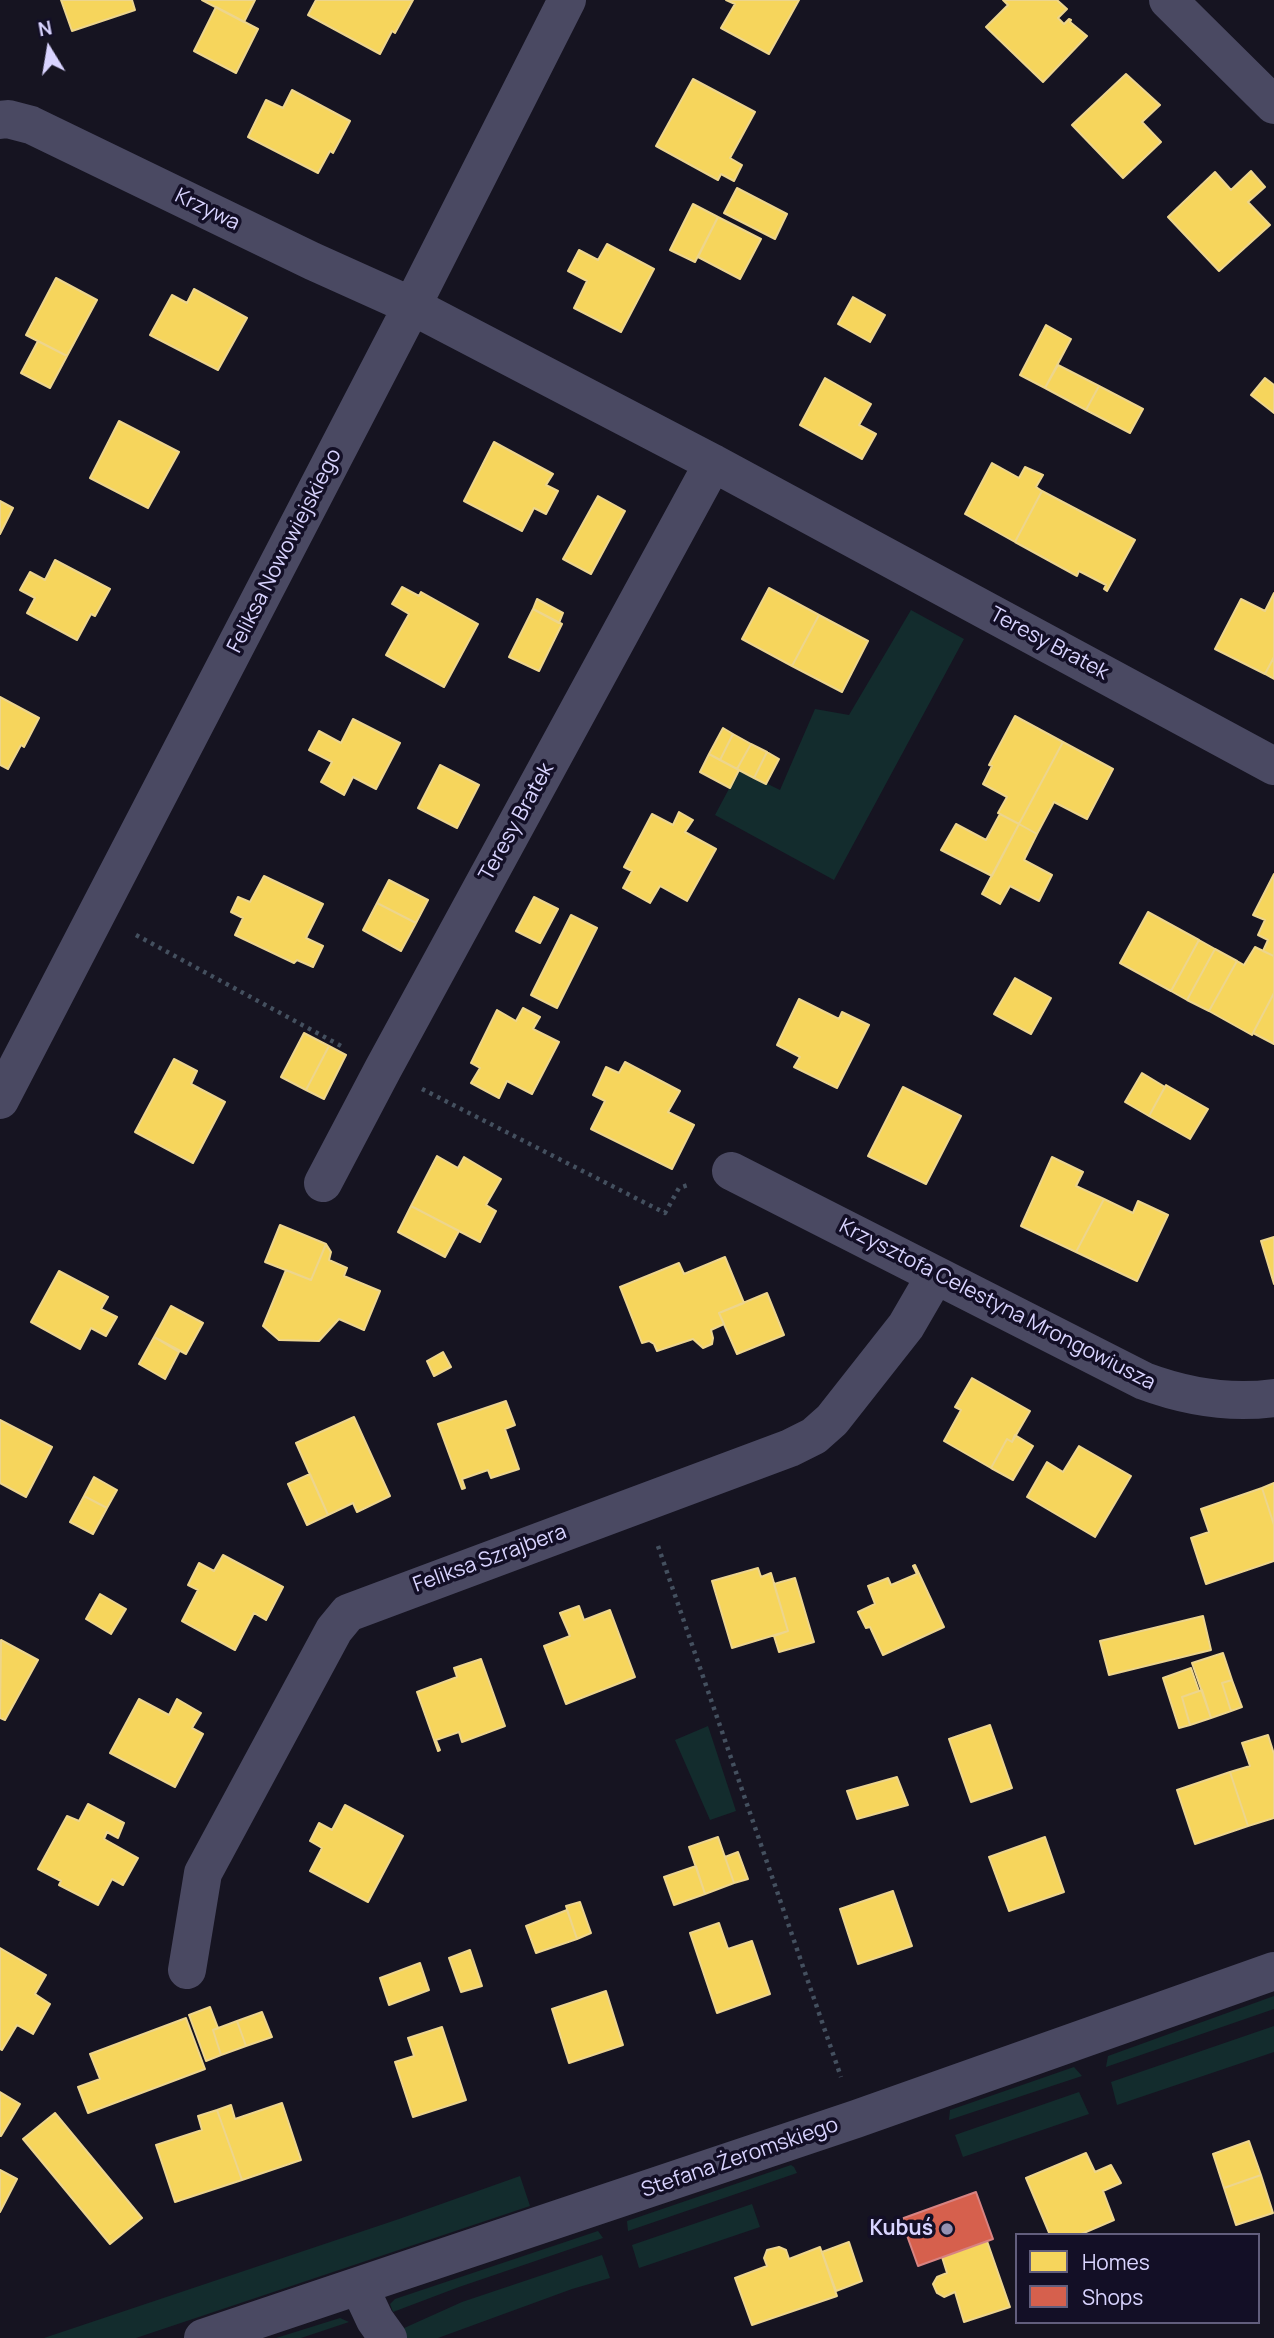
<!DOCTYPE html>
<meta charset="utf-8">
<style>
body{margin:0}
#map{position:relative;width:1274px;height:2338px;overflow:hidden;background:#161421;font-family:Manrope,sans-serif}
canvas{display:block}
.legend{position:absolute;left:1015px;top:2233px;width:245px;height:91px;box-sizing:border-box;background:#130f26;border:2px solid #625e7d;margin:0;padding:9px 12px;list-style:none;font-size:21px;color:#d9d4ff}
.legend li{display:flex;align-items:center;gap:14px;height:35px}
.legend b{width:35px;border:2px solid #625e7d}
.north{position:absolute;left:14px;top:14px;width:70px;height:70px;-webkit-text-stroke:5px #130f26;paint-order:stroke;rotate:349deg;font-size:19px;font-weight:700;line-height:28px;text-align:center;color:#d9d4ff}
.north::after{content:'';display:block;margin:auto;width:24px;height:32px;background:#d9d4ff;clip-path:polygon(50% 0,100% 100%,50% 72%,0 100%)}
</style>
<div id="map">
<canvas width="1274" height="2338"></canvas>
<ul class="legend">
<li><b style="height:19px;background:#f6d55c"></b>Homes</li>
<li><b style="height:19px;background:#d6604d"></b>Shops</li>
</ul>
<div class="north">N</div>
</div>
<script>
const c = document.querySelector('canvas').getContext('2d');
c.lineJoin = 'round';
function fill(path, color) {
  c.fillStyle = color;
  c.fill(path, 'evenodd');
}
function trace(path, color, width, dash) {
  c.strokeStyle = color;
  c.lineWidth = width;
  c.lineCap = dash ? 'butt' : 'round';
  c.setLineDash(dash || []);
  c.stroke(path);
}
function drawText(font, color, halo, rows, align = 'center') {
  c.font = font + ' Manrope,sans-serif';
  c.lineWidth = 7;
  c.setLineDash([]);
  c.textBaseline = 'middle';
  c.strokeStyle = halo;
  c.fillStyle = color;
  for (const [text, x, y, turn = 0] of rows) {
    c.save();
    c.translate(x, y);
    c.rotate((+turn || 0) * Math.PI / 180);
    c.textAlign = isNaN(turn) ? turn : align;
    if (halo) c.strokeText(text, 0, 0);
    c.fillText(text, 0, 0);
    c.restore();
  }
}
fill(new Path2D(`
 M911,610L964,639L834,880L715,815L739,770L780,790L815,709L849,715Z
 M708,1726L736,1811L710,1820L675,1740Z
 M1274,1996V2009L1106,2067L1108,2056Z
 M1274,2026V2052L1117,2105L1111,2082Z
 M1074,2067L1082,2076L949,2120L950,2110Z
 M1079,2092L1089,2114L963,2157L955,2135Z
 M791,2165L794,2167L797,2173L628,2231L627,2221Z
 M520,2176L530,2206L136,2338H44L399,2219Z
 M752,2204L760,2227L639,2268L632,2245Z
 M598,2231L603,2238L459,2287L393,2312L390,2304L395,2299Z
 M602,2255L610,2278L572,2289L438,2338H406L402,2329L462,2302Z
 M340,2318L349,2322L301,2338H276Z`), '#132c2d');
const homes = new Path2D(`
 M61,0H132L135,10L72,31Z
 M202,0H255L244,22Z
 M316,0H413L395,33L392,31L380,54L308,15Z
 M726,0H799L769,54L721,28L735,4Z
 M1003,0H1057L1067,9L1058,18L1064,24L1069,19L1071,20L1070,22L1087,36L1043,82L986,27L1008,5Z
 M216,7L258,29L236,73L194,51Z
 M1126,74L1160,105L1142,122L1161,142L1123,178L1072,125Z
 M693,79L755,112L730,158L742,165L734,181L721,174L718,180L656,146Z
 M292,90L350,121L333,153L330,151L318,173L248,137L266,100L283,108Z
 M1251,171L1265,187L1248,202L1270,225L1219,271L1168,217L1215,172L1231,190Z
 M737,188L787,214L775,239L724,213Z
 M693,204L718,217L695,262L670,250Z
 M718,217L761,239L740,279L698,257Z
 M607,244L654,269L621,332L574,308L587,281L568,271L579,250L598,260Z
 M56,278L97,300L67,356L26,335Z
 M194,289L247,318L218,370L150,335L172,295L187,303Z
 M853,297L885,315L870,342L838,324Z
 M1046,325L1071,339L1045,388L1020,375Z
 M38,341L67,356L50,388L21,373Z
 M1058,365L1099,386L1086,410L1045,388Z
 M825,378L871,404L859,425L876,434L862,459L800,425Z
 M1265,378L1274,385V413L1251,395Z
 M1099,386L1143,409L1130,433L1086,410Z
 M119,421L179,452L148,508L90,478Z
 M494,442L553,474L546,485L558,491L546,514L534,508L522,531L464,501Z
 M992,463L1019,478L1025,467L1043,475L1036,487L1042,491L1015,542L965,514Z
 M1042,491L1135,540L1107,591L1104,589L1106,585L1079,571L1077,576L1015,542Z
 M598,496L625,511L591,574L563,559Z
 M0,501L13,508L0,534Z
 M55,560L110,589L95,616L91,614L77,640L27,613L35,598L20,590L30,572L45,580Z
 M402,587L419,596L421,592L478,624L444,687L386,655L409,614L392,604Z
 M769,588L819,615L792,666L742,639Z
 M1274,593V657L1265,674L1215,649L1241,599L1265,611Z
 M537,599L563,613L559,623L533,609Z
 M533,609L562,624L539,671L509,657Z
 M819,615L868,641L842,692L792,666Z
 M1274,657V679L1265,674Z
 M0,697L39,718L24,747L21,745L8,769L0,765Z
 M1015,716L1063,742L1019,824L998,813L1007,797L983,784L992,766L989,765Z
 M353,719L400,743L376,789L353,777L344,795L321,782L332,762L309,750L319,731L341,743Z
 M723,728L733,734L720,760L709,754Z
 M733,734L751,744L737,769L720,760Z
 M1063,742L1113,769L1087,819L1054,802L1037,834L1019,824Z
 M751,744L767,752L754,778L737,769Z
 M767,752L779,759L766,784L754,778Z
 M709,754L739,770L730,788L700,772Z
 M440,765L479,785L457,828L418,808Z
 M679,812L693,820L685,832L716,849L687,901L660,886L650,903L623,888L632,871L624,867L652,814L673,825Z
 M1000,814L1019,824L992,876L941,850L956,824L986,840Z
 M1019,824L1037,834L1024,860L1052,875L1039,901L1010,886L1000,904L982,894Z
 M1274,874V956L1263,951L1268,940L1258,935L1265,920L1253,915Z
 M264,876L323,904L306,938L323,946L313,967L297,960L294,963L235,935L243,918L231,912L238,897L250,902Z
 M389,880L428,900L416,923L377,903Z
 M534,897L558,909L540,943L516,931Z
 M377,903L416,923L401,951L363,930Z
 M1148,912L1199,940L1171,991L1120,963Z
 M571,915L597,928L557,1008L531,995Z
 M1199,940L1215,949L1187,1000L1171,991Z
 M1255,947L1274,956V993L1252,1035L1209,1011L1237,961L1244,965Z
 M1215,949L1237,961L1209,1011L1187,1000Z
 M1015,978L1051,998L1031,1034L994,1014Z
 M1274,993V1044L1253,1033Z
 M799,999L839,1019L842,1012L869,1025L837,1088L794,1067L800,1057L777,1045Z
 M523,1008L540,1017L533,1029L559,1042L532,1094L507,1081L499,1098L471,1083L480,1068L471,1063L497,1010L516,1021Z
 M304,1033L329,1046L306,1090L281,1077Z
 M329,1046L346,1055L324,1099L306,1090Z
 M174,1059L197,1071L191,1084L225,1102L193,1163L135,1132Z
 M625,1062L680,1091L668,1112L694,1125L672,1169L591,1129L605,1101L593,1095L606,1067L619,1073Z
 M1142,1073L1165,1087L1149,1116L1125,1102Z
 M1166,1085L1208,1109L1190,1139L1149,1116Z
 M903,1087L961,1116L926,1184L868,1156Z
 M437,1156L458,1168L464,1157L501,1179L486,1205L496,1211L480,1242L411,1206Z
 M1052,1157L1083,1172L1076,1186L1104,1199L1076,1252L1021,1226Z
 M1104,1199L1133,1213L1138,1201L1168,1215L1137,1281L1076,1252Z
 M411,1206L459,1231L445,1257L398,1232Z
 M280,1225L326,1244L311,1280L265,1262Z
 M1274,1237V1284L1261,1241Z
 M326,1244L331,1252L329,1260L347,1268L344,1276L380,1291L364,1330L339,1319L319,1341L279,1340L263,1326L286,1270L311,1280Z
 M725,1257L744,1303L719,1313L724,1324L711,1330L713,1338L712,1344L703,1348L693,1339L657,1351L654,1344L649,1341L642,1343L620,1287L679,1263L684,1274Z
 M59,1271L108,1297L101,1309L117,1317L106,1336L91,1328L80,1349L31,1322Z
 M767,1293L784,1335L737,1354L719,1313Z
 M171,1306L203,1323L186,1354L154,1337Z
 M154,1337L179,1352L165,1379L139,1364Z
 M443,1352L451,1367L434,1376L427,1361Z
 M972,1378L1030,1411L1012,1442L1007,1439L991,1468L944,1441L961,1410L955,1407Z
 M506,1401L515,1425L505,1429L519,1469L491,1478L488,1470L462,1479L465,1488L462,1489L438,1424Z
 M354,1417L390,1496L357,1512L353,1503L328,1515L296,1443Z
 M0,1420L52,1447L26,1497L0,1483Z
 M1015,1435L1033,1446L1013,1480L991,1468L1007,1439L1012,1442Z
 M1079,1446L1131,1476L1095,1537L1027,1497L1047,1462L1063,1472Z
 M310,1474L328,1515L307,1525L288,1484Z
 M94,1477L117,1490L107,1508L84,1496Z
 M1274,1483V1522H1273L1262,1488Z
 M1262,1488L1274,1525V1561L1206,1584L1191,1538L1209,1532L1201,1509Z
 M84,1496L107,1508L93,1534L70,1522Z
 M223,1555L283,1587L266,1620L254,1613L235,1650L182,1621L198,1590L188,1585L199,1563L214,1571Z
 M915,1565L944,1627L883,1655L870,1627L866,1628L858,1612L875,1604L868,1586L888,1578L891,1585L917,1574L913,1566Z
 M758,1568L761,1577L771,1573L788,1631L732,1648L712,1581Z
 M795,1578L814,1642L779,1652L774,1636L788,1631L774,1584Z
 M100,1594L126,1609L111,1634L86,1619Z
 M579,1606L584,1620L610,1610L635,1677L566,1704L544,1646L570,1636L560,1613Z
 M1203,1616L1211,1650L1109,1675L1100,1641Z
 M1,1640L38,1660L5,1720L0,1718Z
 M1223,1653L1232,1680L1222,1683L1231,1711L1211,1718L1192,1663Z
 M481,1659L505,1726L462,1742L459,1732L436,1740L440,1750L438,1751L417,1692L457,1677L454,1668Z
 M1191,1668L1199,1691L1182,1697L1190,1725L1179,1728L1163,1678Z
 M1232,1680L1242,1707L1231,1711L1222,1683Z
 M1202,1690L1211,1718L1190,1725L1182,1697Z
 M139,1699L169,1715L177,1699L201,1713L192,1728L203,1734L175,1787L110,1753Z
 M990,1725L1012,1788L971,1802L949,1739Z
 M1268,1735L1274,1754V1818L1248,1826L1230,1772L1250,1766L1242,1743Z
 M1230,1772L1248,1826L1195,1844L1177,1790Z
 M897,1777L908,1805L857,1819L847,1791Z
 M88,1804L124,1823L118,1838L107,1832L104,1839L138,1858L123,1885L112,1879L98,1905L59,1885L61,1881L38,1869L67,1816L79,1821Z
 M345,1805L403,1836L368,1902L310,1871L322,1848L310,1841L319,1823L332,1830Z
 M718,1837L734,1883L705,1894L689,1847Z
 M1045,1837L1064,1892L1009,1911L989,1857Z
 M738,1852L748,1879L734,1883L725,1857Z
 M696,1866L705,1894L674,1905L664,1877Z
 M893,1891L912,1946L858,1964L840,1909Z
 M580,1902L591,1933L577,1939L566,1906Z
 M567,1910L577,1939L536,1953L526,1926Z
 M719,1923L728,1949L752,1941L770,1994L717,2013L690,1933Z
 M0,1948L46,1975L35,1994L50,2004L33,2034L17,2025L2,2050L0,2049Z
 M470,1950L482,1986L461,1992L449,1958Z
 M420,1963L429,1990L389,2005L380,1978Z
 M606,1991L623,2045L569,2063L552,2009Z
 M210,2007L218,2028L213,2030L221,2055L206,2061L189,2015Z
 M262,2012L272,2037L246,2046L237,2021Z
 M186,2018L205,2069L88,2113L78,2087L100,2079L90,2054Z
 M237,2021L246,2046L221,2055L213,2030Z
 M442,2027L466,2100L413,2117L395,2062L414,2056L408,2038Z
 M0,2092L20,2104L1,2136H0Z
 M282,2103L301,2160L242,2180L217,2110L231,2105L235,2119Z
 M217,2110L242,2180L175,2202L156,2145L202,2130L198,2116Z
 M55,2113L142,2218L110,2244L23,2139Z
 M1249,2141L1261,2175L1224,2188L1213,2154Z
 M1086,2153L1095,2172L1111,2165L1121,2183L1103,2191L1114,2220L1079,2235H1050L1026,2178Z
 M0,2170L17,2179L0,2212Z
 M1261,2175L1273,2213L1236,2225L1224,2188Z
 M987,2241L1010,2307L964,2322L955,2292L944,2297L937,2293L933,2284L937,2277L947,2273L942,2257Z
 M849,2242L862,2281L836,2291L822,2252Z
 M779,2247L786,2250L789,2259L820,2247L837,2296L752,2325L735,2278L767,2266L764,2258L767,2250Z`);
fill(homes, '#f6d55c');
trace(homes, '#edd58d', 2);
const shops = new Path2D(`
 M976,2192L993,2239L918,2266L901,2219Z`);
fill(shops, '#d6604d');
trace(shops, '#d78382', 2);
trace(new Path2D(`
 M136,935L343,1047
 M422,1089L665,1213L679,1188L691,1184
 M658,1546L841,2077`), '#44505f', 4.5, [3.5, 5]);
trace(new Path2D(`
 M1168,0L1274,105
 M0,120L8,119L31,125L312,261L412,306L713,463L1274,766
 M0,1100L412,306L567,0
 M731,1171L1144,1381C1187,1397 1229,1404 1274,1398
 M323,1183L383,1069L713,463
 M187,1970L203,1873L334,1630L348,1613L790,1448L814,1436L832,1420L906,1326L935,1276
 M359,2286L375,2320L388,2338
 M203,2338L856,2119L1274,1971`), '#4a4962', 38);
for (const [x, y, r, color] of [
 [947,2229,7,"#9591b1"]
]) {
  const dot = new Path2D();
  dot.arc(x, y, r, 0, 2 * Math.PI);
  c.fillStyle = color;
  c.fill(dot);
  trace(dot, '#130f26', 2.5);
}
drawText('21px', '#d9d4ff', '#130f26', [
 ["Krzywa",207,210,26],
 ["Feliksa Nowowiejskiego",285,551,-63],
 ["Teresy Bratek",1049,644,28],
 ["Teresy Bratek",517,822,-61],
 ["Krzysztofa Celestyna Mrongowiusza",997,1305,27],
 ["Feliksa Szrajbera",490,1559,-20],
 ["Stefana Żeromskiego",740,2158,-19]
]);
drawText('bold 21px', '#d9d4ff', '#130f26', [
 ["Kubuś",933,2229]
], 'right');
</script>
